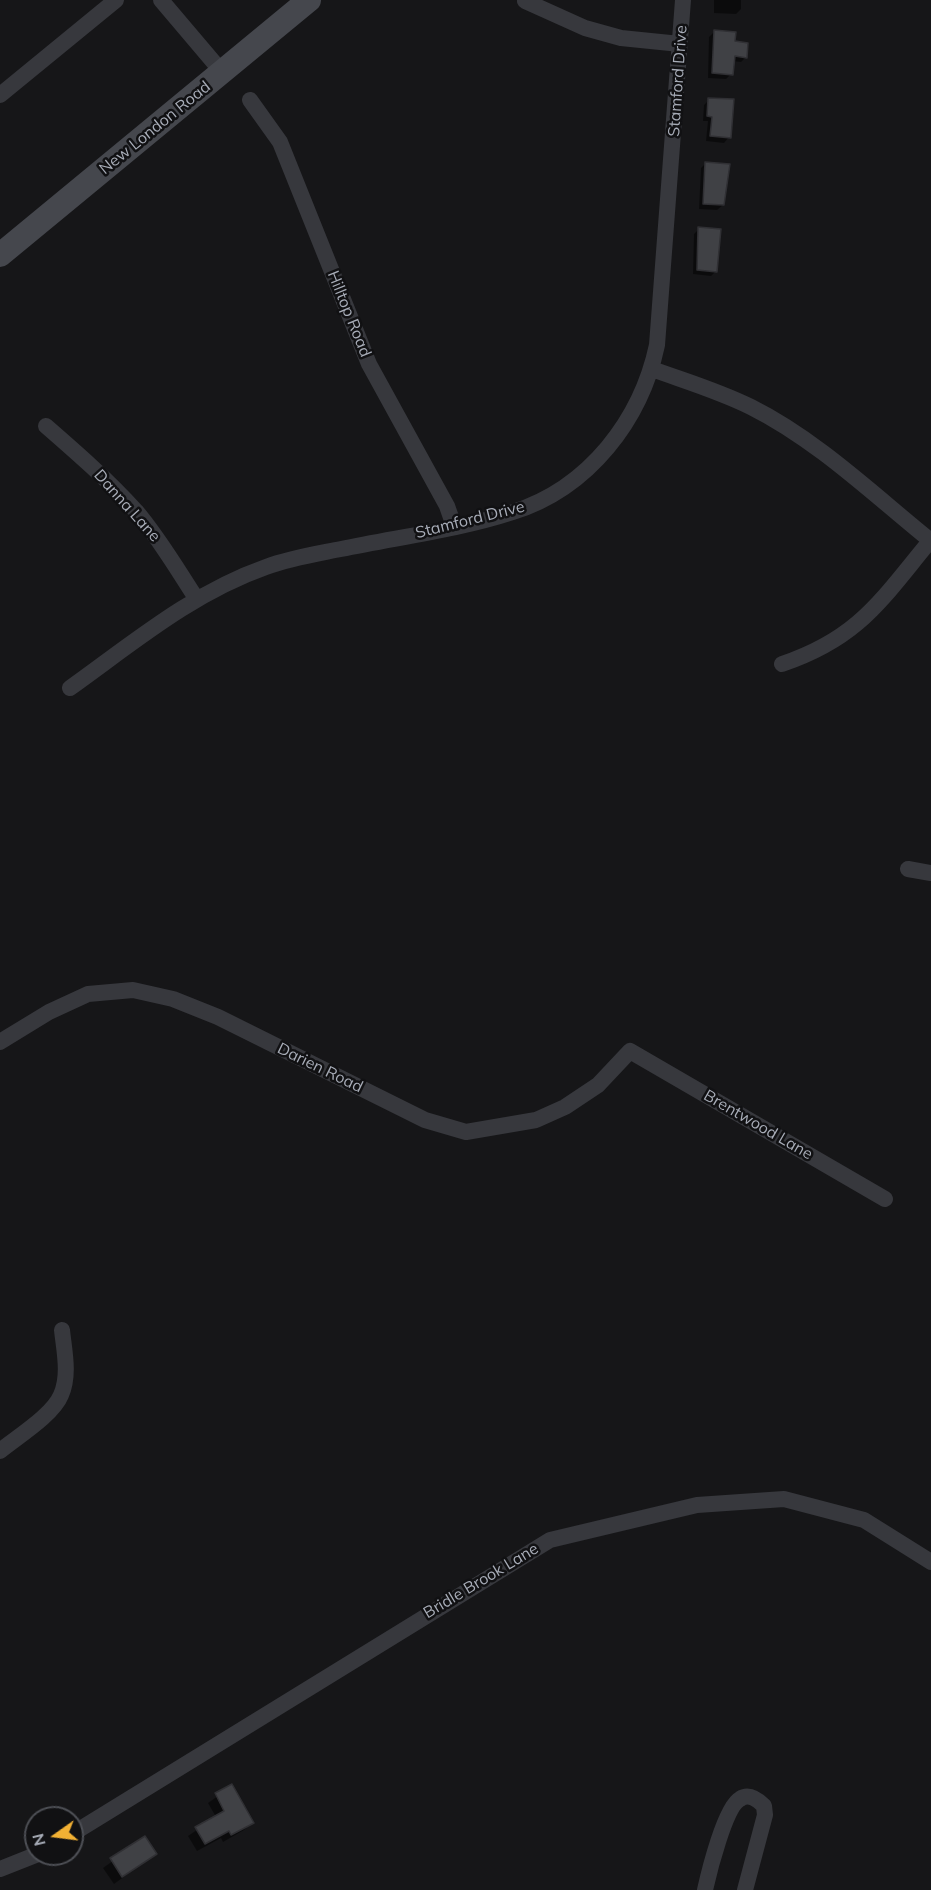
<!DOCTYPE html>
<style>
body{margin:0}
#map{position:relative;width:931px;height:1890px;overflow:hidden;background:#161618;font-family:Mulish,sans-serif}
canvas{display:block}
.north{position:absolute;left:24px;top:1806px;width:60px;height:60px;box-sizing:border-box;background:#111113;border:2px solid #4d4f55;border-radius:50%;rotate:256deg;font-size:16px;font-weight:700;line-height:24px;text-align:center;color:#a8adb8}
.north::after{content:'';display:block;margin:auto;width:21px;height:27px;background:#f2b134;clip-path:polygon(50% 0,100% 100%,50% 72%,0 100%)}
</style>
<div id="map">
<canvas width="931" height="1890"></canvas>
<div class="north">N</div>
</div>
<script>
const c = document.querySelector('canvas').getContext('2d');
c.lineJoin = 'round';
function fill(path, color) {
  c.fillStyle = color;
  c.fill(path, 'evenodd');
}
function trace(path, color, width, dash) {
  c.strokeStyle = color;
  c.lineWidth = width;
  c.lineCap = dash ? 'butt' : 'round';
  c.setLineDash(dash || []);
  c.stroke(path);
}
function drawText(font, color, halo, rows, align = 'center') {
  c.font = font + ' Mulish,sans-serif';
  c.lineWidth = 5;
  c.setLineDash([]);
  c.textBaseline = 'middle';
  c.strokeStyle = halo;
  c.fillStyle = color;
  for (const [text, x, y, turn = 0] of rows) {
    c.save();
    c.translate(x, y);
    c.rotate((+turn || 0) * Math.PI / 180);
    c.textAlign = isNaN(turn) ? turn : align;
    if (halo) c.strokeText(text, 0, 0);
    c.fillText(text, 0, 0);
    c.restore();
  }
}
fill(new Path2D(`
 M714,0H741V9L736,14L714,13Z
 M714,32L733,43L746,57L741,62L732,61L731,74L726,79L708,78L709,37Z
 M709,100L729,137L724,143L706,141L708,121H703L704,105Z
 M706,163L723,205L717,210L699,209L701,168Z
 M699,229L716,271L711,276L693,274L694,234Z
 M232,1786L252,1822L244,1830L223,1842L221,1838L197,1851L188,1836L216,1817L208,1803Z
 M145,1838L155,1854L114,1884L103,1868Z`), '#0007');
const building = new Path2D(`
 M714,30L736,32L735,41L748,43L747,58L735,56L733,75L712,73Z
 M708,98L734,99L731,138L710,136L712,117L707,116Z
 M705,162L730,164L724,205L703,204Z
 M698,227L721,229L717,272L697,270Z
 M232,1784L254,1823L231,1835L229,1831L205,1844L195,1827L224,1811L215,1793Z
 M145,1836L157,1854L122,1877L110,1858Z`);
fill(building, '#404145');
trace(building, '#303034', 1.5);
trace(new Path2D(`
 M161,0L222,72
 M525,1L585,28L621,38L680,44
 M0,95L116,0
 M250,100L280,142L369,364L447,506L454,526
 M652,369C685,381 719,391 751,407C817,440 874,495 931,541
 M46,426C77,453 108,480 136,511C159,538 177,569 196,598
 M782,664C859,638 881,600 930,541
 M70,688C133,643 192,593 266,567C290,558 316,554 341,549C398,537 458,530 513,512C589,488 641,420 657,345L683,0
 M908,869L931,873
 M0,1042L49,1012L88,994L133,990L173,999L218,1017L425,1120L466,1132L536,1120L565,1107L598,1085L630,1051L885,1199
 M0,1451C17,1437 53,1415 61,1395C70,1375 64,1350 62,1330
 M72,1834L550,1540L697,1505L784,1499L864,1520L931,1562
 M0,1869L38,1854
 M705,1890C709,1872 725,1807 740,1799C749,1793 757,1799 764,1806L765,1815L745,1890`), '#37383d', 16);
trace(new Path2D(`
 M0,255L309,0`), '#45474d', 24);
drawText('16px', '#a8adb8', '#111113', [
 ["Stamford Drive",678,81,-86],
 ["New London Road",155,128,-39],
 ["Hilltop Road",349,314,68],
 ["Danna Lane",127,506,48],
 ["Stamford Drive",470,520,-14],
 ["Darien Road",320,1068,26],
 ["Brentwood Lane",758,1125,30],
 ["Bridle Brook Lane",481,1581,-31]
]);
</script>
